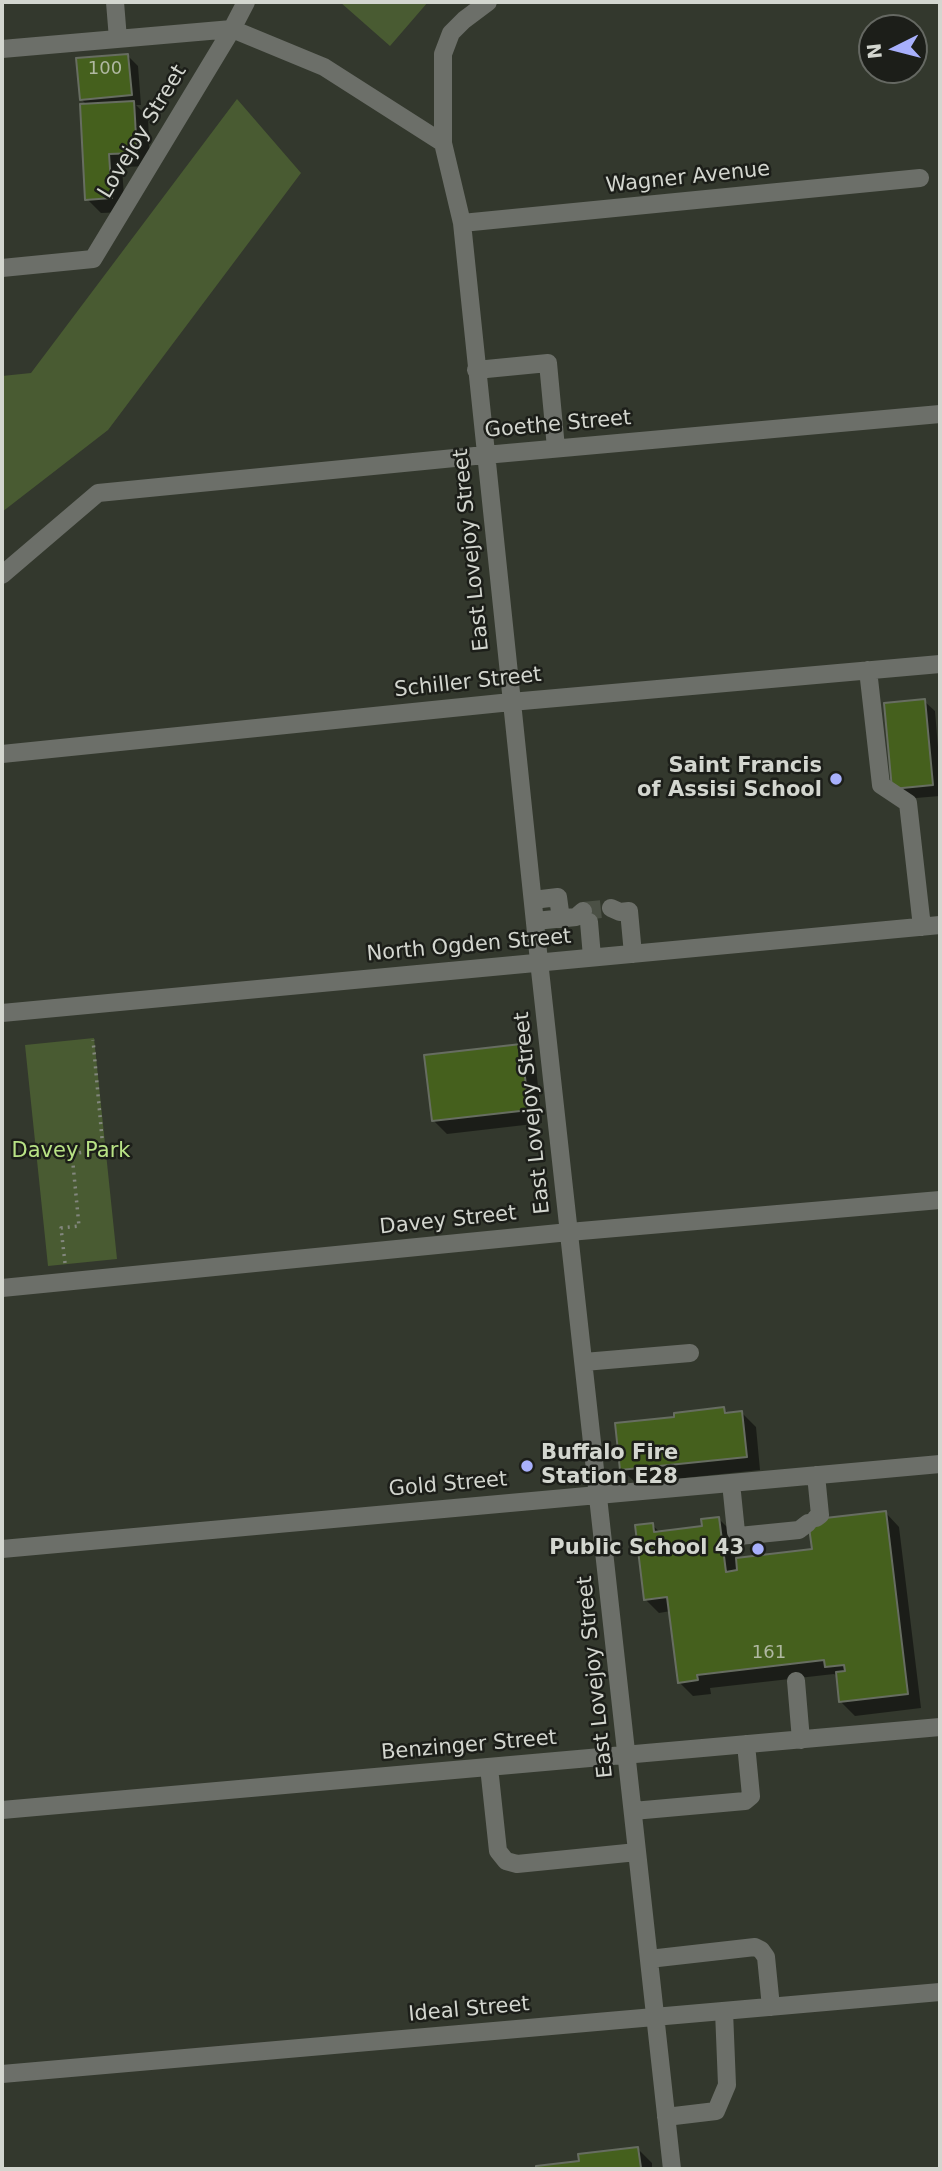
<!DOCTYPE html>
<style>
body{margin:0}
#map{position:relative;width:942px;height:2171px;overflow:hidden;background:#33382d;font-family:"DejaVu Sans",sans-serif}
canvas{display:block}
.frame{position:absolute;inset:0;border:4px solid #d3d6cf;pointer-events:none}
.north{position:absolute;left:858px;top:14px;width:70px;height:70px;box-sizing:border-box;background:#1c1e19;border:2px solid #656862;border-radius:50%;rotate:264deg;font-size:19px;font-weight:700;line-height:28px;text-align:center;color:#d3d6cf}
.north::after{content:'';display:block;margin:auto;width:24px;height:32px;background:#a8b0fc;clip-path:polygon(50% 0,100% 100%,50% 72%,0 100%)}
</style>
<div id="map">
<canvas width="942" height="2171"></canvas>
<div class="frame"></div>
<div class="north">N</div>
</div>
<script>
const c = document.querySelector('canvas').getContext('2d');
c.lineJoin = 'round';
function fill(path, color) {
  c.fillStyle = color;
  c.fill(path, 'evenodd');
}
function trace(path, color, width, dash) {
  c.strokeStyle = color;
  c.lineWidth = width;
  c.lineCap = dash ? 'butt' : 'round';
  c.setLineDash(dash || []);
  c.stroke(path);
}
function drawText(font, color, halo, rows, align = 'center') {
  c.font = font + ' "DejaVu Sans",sans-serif';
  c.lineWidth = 5;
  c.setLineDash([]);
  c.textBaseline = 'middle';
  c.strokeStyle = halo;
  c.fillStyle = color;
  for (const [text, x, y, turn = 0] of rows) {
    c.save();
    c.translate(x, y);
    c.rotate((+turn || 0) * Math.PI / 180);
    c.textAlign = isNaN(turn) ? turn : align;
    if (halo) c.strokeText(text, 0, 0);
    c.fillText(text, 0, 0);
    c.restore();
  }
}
fill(new Path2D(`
 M340,2H428L390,46Z
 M237,99L301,173L108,430L2,512V376L31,373Z
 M94,1038L117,1259L48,1266L25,1045Z`), '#495b32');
fill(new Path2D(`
 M127,55L138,66L141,105H136L148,117L150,166L122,167L125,212L101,213L87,199V105L81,99Z
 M924,701L935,711L940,771V796L904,799L893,789Z
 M521,1045L535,1059L542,1123L447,1134L433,1120Z
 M724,1409L729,1414L742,1413L756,1427L760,1470L636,1483L622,1470Z
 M886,1513L899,1527L921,1708L855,1716L841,1702L838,1677L834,1674L710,1688L711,1694L693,1696L679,1682L671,1611L659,1613L645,1599L652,1525L661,1533L704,1528L718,1518L732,1532L736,1560L814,1551Z
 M638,2149L652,2163V2169H538V2168L581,2163Z`), '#0007');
const building = new Path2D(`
 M128,54L132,95L80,100L76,58Z
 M134,101L137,153L109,154L112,198L85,200L80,104Z
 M925,699L933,785L892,789L884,703Z
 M521,1044L529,1110L432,1121L424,1055Z
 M724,1407L725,1413L742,1411L747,1457L620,1470L615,1423L674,1417V1413Z
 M886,1511L908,1694L839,1702L836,1672L845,1671L844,1665L825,1667L824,1660L697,1675L698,1680L678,1683L667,1597L644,1600L635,1525L653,1523L654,1532L702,1526L701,1519L719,1517L726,1572L737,1570L736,1558L812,1549L808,1520Z
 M638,2147L641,2168L536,2169V2166L579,2161L578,2154Z`);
fill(building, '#45601d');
trace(building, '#676d61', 2);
trace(new Path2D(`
 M583,911L611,908`), '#4b5045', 18, [18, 9]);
trace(new Path2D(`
 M65,1263L61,1228L79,1226L72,1154L103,1149L93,1040`), '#83877e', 3.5, [2, 5]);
trace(new Path2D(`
 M115,2L118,39
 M488,2L464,20L451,33L443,54V143L462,223L539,961L672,2169
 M2,49L232,29L324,67L443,143
 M462,223L920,178
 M2,268L93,259L232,29L246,2
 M476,370L548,363L556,448
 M2,575L98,493L485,455L940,414
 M868,670L881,785L908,803L922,927
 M2,754L511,702L940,664
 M533,900L558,897L561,919
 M611,908L620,912L629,911L633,954
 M535,921L576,917L583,911
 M589,922L592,957
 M2,1013L940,925
 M2,1288L569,1232L940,1200
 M584,1362L690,1353
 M731,1483L736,1532L739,1536L799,1530L808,1523
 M816,1518L820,1515L816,1475
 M2,1549L940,1464
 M796,1681L801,1740
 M489,1767L498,1851L506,1861L517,1864L637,1852
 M2,1810L940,1727
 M633,1811L745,1801L751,1796L746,1744
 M649,1959L755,1947L761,1950L766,1957L771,2007
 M2,2074L940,1992
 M666,2117L716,2111L727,2085L724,2011`), '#6c6f69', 18);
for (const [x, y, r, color] of [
 [836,779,7,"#a8b0fc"],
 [527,1466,7,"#a8b0fc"],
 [758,1549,7,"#a8b0fc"]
]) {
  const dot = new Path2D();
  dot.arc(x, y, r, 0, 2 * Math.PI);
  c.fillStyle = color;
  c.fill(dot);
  trace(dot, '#1c1e19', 2.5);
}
drawText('18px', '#b0b8a2', null, [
 ["100",105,69],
 ["161",769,1653]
]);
drawText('21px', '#d3d6cf', '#1c1e19', [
 ["Lovejoy Street",143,132,-59],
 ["Wagner Avenue",688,178,-6],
 ["Goethe Street",558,425,-5],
 ["East Lovejoy Street",472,550,-96],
 ["Schiller Street",468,683,-6],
 ["North Ogden Street",469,946,-5],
 ["East Lovejoy Street",533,1113,-96],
 ["Davey Street",448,1221,-6],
 ["Gold Street",448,1485,-5],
 ["East Lovejoy Street",596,1677,-96],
 ["Benzinger Street",469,1746,-5],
 ["Ideal Street",469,2010,-5]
]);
drawText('bold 21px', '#d3d6cf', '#1c1e19', [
 ["Saint Francis",822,767],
 ["of Assisi School",822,791],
 ["Buffalo Fire",541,1454,"left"],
 ["Station E28",541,1478,"left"],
 ["Public School 43",744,1549]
], 'right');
drawText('21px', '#b8e285', '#1c1e19', [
 ["Davey Park",71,1152]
]);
</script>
